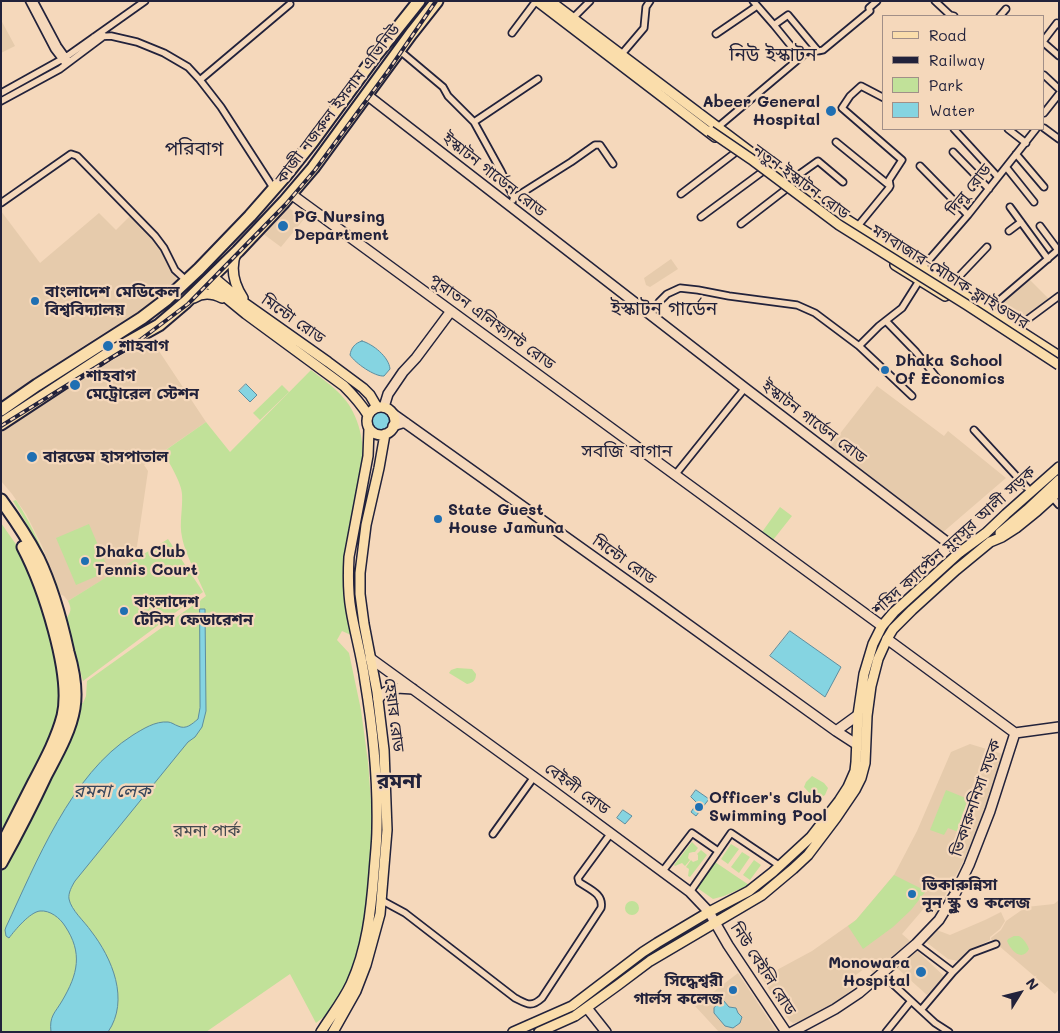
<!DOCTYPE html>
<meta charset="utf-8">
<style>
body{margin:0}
#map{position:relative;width:1060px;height:1033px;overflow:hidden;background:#f5d8bb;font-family:Mali,sans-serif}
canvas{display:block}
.frame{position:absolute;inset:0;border:2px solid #22223b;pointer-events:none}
.legend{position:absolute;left:882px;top:15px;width:162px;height:115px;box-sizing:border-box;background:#f5d8bb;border:1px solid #a18f88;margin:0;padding:6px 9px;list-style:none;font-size:15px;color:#22223b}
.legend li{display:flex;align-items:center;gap:10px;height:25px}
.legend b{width:25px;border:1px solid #a18f88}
.north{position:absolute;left:995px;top:968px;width:50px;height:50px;-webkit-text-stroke:4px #f5d8bb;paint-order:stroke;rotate:54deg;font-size:14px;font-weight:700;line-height:20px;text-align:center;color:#22223b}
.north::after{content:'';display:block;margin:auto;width:18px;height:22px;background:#22223b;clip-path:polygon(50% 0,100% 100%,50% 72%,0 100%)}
</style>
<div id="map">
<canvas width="1060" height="1033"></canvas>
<div class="frame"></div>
<ul class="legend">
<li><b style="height:6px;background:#faddab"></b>Road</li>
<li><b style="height:6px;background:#22223b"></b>Railway</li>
<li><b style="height:14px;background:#c1e199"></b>Park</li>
<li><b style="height:14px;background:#85d4e1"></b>Water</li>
</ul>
<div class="north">N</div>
</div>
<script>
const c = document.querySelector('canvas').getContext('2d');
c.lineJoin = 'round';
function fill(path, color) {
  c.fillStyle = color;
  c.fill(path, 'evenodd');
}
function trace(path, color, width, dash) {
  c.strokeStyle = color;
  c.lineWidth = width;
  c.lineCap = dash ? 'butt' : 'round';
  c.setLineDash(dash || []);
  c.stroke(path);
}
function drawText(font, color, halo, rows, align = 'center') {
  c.font = font + ' Mali,"Noto Sans Bengali",sans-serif';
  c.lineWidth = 4.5;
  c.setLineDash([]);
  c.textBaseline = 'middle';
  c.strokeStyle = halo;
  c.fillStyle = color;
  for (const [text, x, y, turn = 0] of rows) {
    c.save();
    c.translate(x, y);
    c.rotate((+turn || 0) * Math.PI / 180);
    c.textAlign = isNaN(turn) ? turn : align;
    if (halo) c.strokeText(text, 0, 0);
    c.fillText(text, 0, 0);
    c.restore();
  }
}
fill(new Path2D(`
 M1,20L15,46L1,53Z
 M285,205L304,219L281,247L262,233Z
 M1,211L40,263L99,213L116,230L130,216L148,233L160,249L178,282L148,307L96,338L39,375L1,404Z
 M671,259L678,269L650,287L646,285L644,278Z
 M1028,278L1050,300L1021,322L992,309Z
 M151,339L206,422L144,465L148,471L135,560L68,601L64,596L60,594L42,546L26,514L12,494L1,481V433L82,377Z
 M877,386L944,436L948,431L1006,478L942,533L828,449Z
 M970,744L1003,754L983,817L962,864L935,914L926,906L902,934L910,941L873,973L868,966L853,977L858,984L841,999L798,1022L793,1023L790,1021L786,1016V1010L788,1008L784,1003L779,1004L777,1003L762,978L812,951L856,920L894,875L917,831L951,752Z
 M1059,900V989L1055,994L991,939V938L1001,930L1006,921L1026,907L1054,904Z
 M1001,912L1005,921L1000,929L990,937V940L970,950L958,961L948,959L926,942L934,929L950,935L985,920Z
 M915,949L944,976L927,995L897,968Z
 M738,973L777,1032H719L695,1006Z`), '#e6cbac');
fill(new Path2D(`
 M311,370C321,378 333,386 341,395C357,411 364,438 363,460L347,558L353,634L351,635L342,631L337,640L349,653L361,710L368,762L373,828L371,869L363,927L358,952L349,976L339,996L326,1015L316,1023L290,974L206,1032H1V873L71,736L80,703H83L86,696L87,681L206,596C199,579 185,554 182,537C179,523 183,509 182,494C182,484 169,462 163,452L206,422L230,452Z
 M282,385L289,392L260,420L253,413Z
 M16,500C34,528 46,558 59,589L57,590C45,559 31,529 13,501Z
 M780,507L792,516L773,540L762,532Z
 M1,523L20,550L35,583L60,669V711L51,736L9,817L1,834Z
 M89,524L109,571L76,585L56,538Z
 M168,539L203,592L83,681L66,619C71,612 72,609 68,601Z
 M457,668L472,669L476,674C476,680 473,683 467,684L449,673L451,670Z
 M812,776L824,783L828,788L825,795L819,799L814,798L804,787L806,782Z
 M946,790L978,803L966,835L948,828L944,835L930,830Z
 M692,842L698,848L695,852H693L689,853L688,858L690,860L685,866L682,863L675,866L674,865Z
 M731,844L739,849L728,864L721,859Z
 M701,850L707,855L690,877L688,876L689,869L686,867L691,860L693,862L698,860V855L697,854Z
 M742,852L750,857L739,873L731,867Z
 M754,860L761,865L750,880L743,875Z
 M715,862L749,885L724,896L713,899L696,887Z
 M894,875L926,891L911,910L893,927L863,949L848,926L856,920Z
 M625 908a7 7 0 1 1 14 0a7 7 0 1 1-14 0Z
 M1014,936H1019C1024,939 1027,944 1029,949C1022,962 1011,951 1007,941L1008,939Z`), '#c1e199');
const water = new Path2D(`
 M362,341C373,344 389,357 390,369L384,376C375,377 355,363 350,355C351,348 355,343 362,341Z
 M246,384L257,395L250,402L239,391Z
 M371 421a9 9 0 1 1 18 0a9 9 0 1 1-18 0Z
 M200,609H205L206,711L202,727L195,737L188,742L179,753L75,881C72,886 68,893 69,899C71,910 85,922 91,931C112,958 130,1000 108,1032H51C49,1016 55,1013 62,1001C78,974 83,953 65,926C60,918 50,910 40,911C30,912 15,930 9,938L6,936L5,930L6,927C36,863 71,774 133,735C143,729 155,721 168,722C171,722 175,725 178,726C186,730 192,724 198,719L200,708Z
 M790,631L841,667L825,697L770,656Z
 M696,790L709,799L696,816L691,812L697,803L691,797Z
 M623,810L632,816L625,824L617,818Z
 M723,1000L729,1007L736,1008L738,1013L742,1017L740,1023L733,1028L725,1026L714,1013V1008Z`);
fill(water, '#85d4e1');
trace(water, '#5d8d9f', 1);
const street = new Path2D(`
 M29,1L54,49L64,62
 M34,1L58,46L68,60
 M753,1L774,25L800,57
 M935,1L950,15L954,16
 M1000,16L1006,9
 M573,18L590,1
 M774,25L788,15L818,51
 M512,33L536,1
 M716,34L757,6
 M94,37L111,36L137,42L164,53L188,67L200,80L221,107L274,189
 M1044,40L1057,23L1059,25
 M1044,43L1059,56
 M399,50L443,87L448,96L474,122L501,171L514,198
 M621,55L644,28L646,7L650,1
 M1044,75L1059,89
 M200,80L290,4
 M1,93L66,57L145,1
 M1,101L60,69L104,36
 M1044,113L1059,94
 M474,122L538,79
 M718,127L807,52C812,50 817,52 823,50L870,11L869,8L877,1
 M1044,128L1059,139
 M954,129L998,177
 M1008,129L1026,143
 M836,142L890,186
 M953,152L989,189
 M1016,154L1044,187
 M920,166L968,215
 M1006,167L1034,202
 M790,181L818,161L843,182
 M681,194L736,152
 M513,200L514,198L571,162L595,145H600L613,164
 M1,203L71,154L77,156L155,236L164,248L175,270L187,281
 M1010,207L1048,259
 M701,217L762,172
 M741,224L785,190
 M857,227L889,188L890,186L889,180L902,160L842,108L850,96L861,86L884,98
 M1009,231L1021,222
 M922,268L968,215L1036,129
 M950,286L987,247
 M988,310L1058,250L1040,226
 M651,315L659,302L667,294L680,288L698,290L729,296L797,305L815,313L859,346L912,396
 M886,321L916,352L937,378
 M1016,328L1059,296
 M859,346L879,326L902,308L919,281
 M974,430L1031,492
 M675,475L745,388
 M1052,497L1059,505
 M493,834L534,777
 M662,872L692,833L718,851
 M690,892L731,833L780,866
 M381,900L405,913L515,998C527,1004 531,1008 542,998L601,908C604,894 589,889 579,882L578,878L611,833
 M916,944L953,972
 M882,974L935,1023L949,1032
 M921,1010L953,972L972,953L996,944
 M886,1032L911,1001`);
const secondary = new Path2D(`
 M367,95L745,388L960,552
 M291,194L882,626
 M384,407L388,394L403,372L416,358L451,311
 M393,414L654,600L836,731L856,744
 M393,426L402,423H406
 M887,639L1015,733L1059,727
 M370,658L552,790L690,892L709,912L728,945L786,1032
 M378,699C388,686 398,688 413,689
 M836,731L858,715
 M587,1008L606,1032
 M792,1032L835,1009L859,993L916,944L939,920L955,894L969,865L990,811L1015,733`);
const primary = new Path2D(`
 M537,1L715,137
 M550,1L817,202L835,212L1059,356
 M236,253C230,269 234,284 243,298
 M895,265L945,296
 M212,276L243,302L328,362L363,388L370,395L377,407
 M207,282L246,314L344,386C353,395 361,404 368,415
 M194,298C203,292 212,293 222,298
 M367 421a14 14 0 1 1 28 0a14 14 0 1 1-28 0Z
 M1000,533L1027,510L1059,480
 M321,1032C331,1016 343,1001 351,984C367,949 371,911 374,873C375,858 377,843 377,828C378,779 373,729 365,681C362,657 355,634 351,610C348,593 348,575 349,557L368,456L369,429
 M333,1032L356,991L366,965L380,914L387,830L384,750L377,692L364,624L360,594V573L366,525L379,468L385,434
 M513,1032L572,1006L643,952L657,943L709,912L749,891L773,872L811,837L839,801L848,787L855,771L856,762L858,715L864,674L873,644L882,626L894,612L960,552L986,533L1006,514L1059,467
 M539,1032L575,1016L618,985L650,961L762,895L793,869L808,855L836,818L855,790L861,778L865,763L867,716L871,686L878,659L887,639L893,629L912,610L956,570L990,542L1002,537L1016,528L1037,511L1059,491`);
const highway = new Path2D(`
 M1,410L37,385L142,318L167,299L199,269L250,216L286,175L313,141L376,55L419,1
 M1,424L109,353L159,325L186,302L238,251L284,202L313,168L411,34L437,1
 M1,500C14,518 27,537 38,558C52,587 61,620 68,652C73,669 77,690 74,708C70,732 57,754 46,775C32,805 17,834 1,863
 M1,847C12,825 23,804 34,782C45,761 57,739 63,716C73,674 43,585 23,547`);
trace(street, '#22223b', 9);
trace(secondary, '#22223b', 12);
trace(primary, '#22223b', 12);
trace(highway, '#22223b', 15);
trace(street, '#f5d8bb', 5.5);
trace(secondary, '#f5d8bb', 9);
trace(primary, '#faddab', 9);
trace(highway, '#faddab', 11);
const rail = new Path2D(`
 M1,426L140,340L188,304L286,204L315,170L388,71L436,1`);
trace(rail, '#22223b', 4);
trace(rail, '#f5d8bb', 2, [5.5]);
const primaryBridge = new Path2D(`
 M710,131L751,159L839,225L967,305L1059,365`);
trace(primaryBridge, '#22223b', 12, []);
trace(primaryBridge, '#faddab', 9);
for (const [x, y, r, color] of [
 [831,111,6,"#1f6fb2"],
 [283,226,6,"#1f6fb2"],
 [35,301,5,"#1f6fb2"],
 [108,346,6,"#1f6fb2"],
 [885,370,5,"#1f6fb2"],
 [75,385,6,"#1f6fb2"],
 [32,457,6,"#1f6fb2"],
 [438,519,5,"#1f6fb2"],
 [85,561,5,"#1f6fb2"],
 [124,611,5,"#1f6fb2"],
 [699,807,5,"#1f6fb2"],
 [912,894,5,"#1f6fb2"],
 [921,972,6,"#1f6fb2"],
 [733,990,5,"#1f6fb2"]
]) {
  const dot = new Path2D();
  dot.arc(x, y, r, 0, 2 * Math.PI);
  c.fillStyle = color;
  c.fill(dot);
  trace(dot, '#f5d8bb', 2);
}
drawText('bold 16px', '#22223b', '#f5d8bb', [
 ["Abeer General",820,102,"right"],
 ["Hospital",820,120,"right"],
 ["PG Nursing",294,217],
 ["Department",294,235],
 ["বাংলাদেশ মেডিকেল",45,292],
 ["বিশ্ববিদ্যালয়",45,310],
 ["শাহবাগ",119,346],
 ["Dhaka School",895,361],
 ["Of Economics",895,379],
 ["শাহবাগ",86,376],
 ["মেট্রোরেল স্টেশন",86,394],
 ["বারডেম হাসপাতাল",43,457],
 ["State Guest",448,510],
 ["House Jamuna",448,528],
 ["Dhaka Club",95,552],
 ["Tennis Court",95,570],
 ["বাংলাদেশ",134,602],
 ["টেনিস ফেডারেশন",134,620],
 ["Officer's Club",709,798],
 ["Swimming Pool",709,816],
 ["ভিকারুন্নিসা",922,885],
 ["নূন স্কুল ও কলেজ",922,903],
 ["Monowara",910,963,"right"],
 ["Hospital",910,981,"right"],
 ["সিদ্ধেশ্বরী",723,981,"right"],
 ["গার্লস কলেজ",723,999,"right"]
], 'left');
drawText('16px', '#22223b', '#f5d8bb', [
 ["কাজী নজরুল ইসলাম এভিনিউ",338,104,-53],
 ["ইস্কাটন গার্ডেন রোড",494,175,38],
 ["নতুন ইস্কাটন রোড",801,182,36],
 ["দিলু রোড",969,190,-51],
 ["মগবাজার-মৌচাক ফ্লাইওভার",950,277,32],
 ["মিন্টো রোড",293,319,35],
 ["পুরাতন এলিফ্যান্ট রোড",492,322,36],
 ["ইস্কাটন গার্ডেন রোড",814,422,37],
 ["শহিদ ক্যাপ্টেন মুনসুর আলী সড়ক",954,541,-42],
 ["মিন্টো রোড",624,560,35],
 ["হেয়ার রোড",394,715,83],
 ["বেইলী রোড",577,789,36],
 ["ভিকারুননিসা সড়ক",976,798,-71],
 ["নিউ বেইলি রোড",763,969,57]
]);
drawText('16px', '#42484e', '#f5d8bb', [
 ["রমনা পার্ক",207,831]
]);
drawText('18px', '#22223b', '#f5d8bb', [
 ["সবজি বাগান",627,451]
]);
drawText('italic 18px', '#36465c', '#f5d8bb', [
 ["রমনা লেক",112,791]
]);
drawText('19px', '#22223b', '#f5d8bb', [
 ["নিউ ইস্কাটন",773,55],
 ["পরিবাগ",194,149],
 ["ইস্কাটন গার্ডেন",664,309]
]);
drawText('bold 21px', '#22223b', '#f5d8bb', [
 ["রমনা",399,782]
]);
</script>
